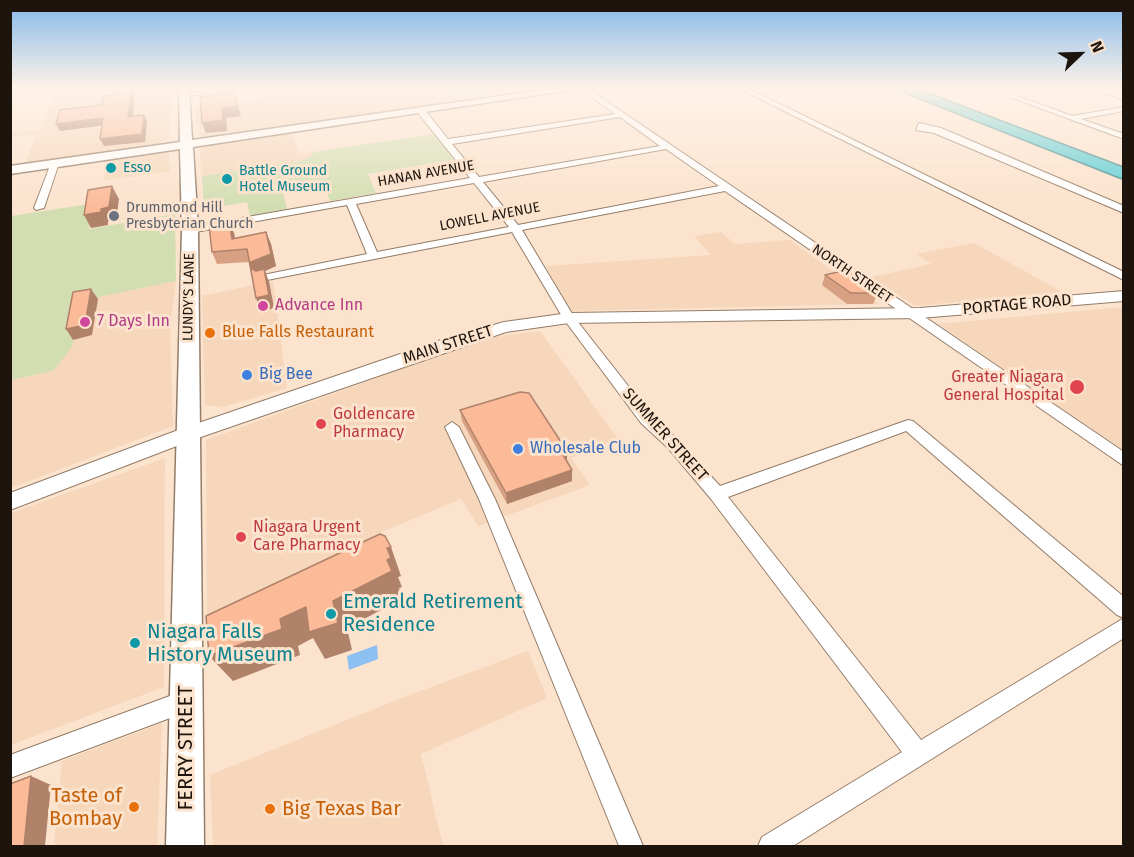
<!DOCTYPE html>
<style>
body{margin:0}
#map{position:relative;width:1134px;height:857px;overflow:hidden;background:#fce3cd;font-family:"Fira Sans",sans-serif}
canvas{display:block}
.frame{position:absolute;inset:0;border:12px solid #1d140d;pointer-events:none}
.north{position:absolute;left:1050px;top:24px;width:60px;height:60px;-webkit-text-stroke:4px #fce3cd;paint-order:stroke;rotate:67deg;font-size:16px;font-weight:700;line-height:24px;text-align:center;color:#1d140d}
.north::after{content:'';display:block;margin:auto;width:21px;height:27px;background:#1d140d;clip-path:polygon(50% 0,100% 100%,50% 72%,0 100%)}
</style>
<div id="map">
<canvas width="1134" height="857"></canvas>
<div class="frame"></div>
<div class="north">N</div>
</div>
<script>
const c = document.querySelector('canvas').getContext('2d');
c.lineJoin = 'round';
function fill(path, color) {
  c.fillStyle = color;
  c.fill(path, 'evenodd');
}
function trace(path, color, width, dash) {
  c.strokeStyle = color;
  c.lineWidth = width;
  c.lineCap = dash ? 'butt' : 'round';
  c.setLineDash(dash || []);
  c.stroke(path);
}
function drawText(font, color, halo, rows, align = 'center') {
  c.font = font + ' "Fira Sans",sans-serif';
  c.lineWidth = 6;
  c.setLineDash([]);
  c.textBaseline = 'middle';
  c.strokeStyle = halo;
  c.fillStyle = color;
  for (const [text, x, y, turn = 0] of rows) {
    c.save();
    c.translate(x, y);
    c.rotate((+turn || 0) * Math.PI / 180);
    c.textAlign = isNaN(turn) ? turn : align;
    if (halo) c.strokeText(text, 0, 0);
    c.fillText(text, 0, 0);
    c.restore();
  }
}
fill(new Path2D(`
 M57,88H172L169,137L158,144L24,165L37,134L11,137L10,134L41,129Z
 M273,88H512L520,95L199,137L194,107L275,96Z
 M292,133L299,154L313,152L314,155L300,161L202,176L200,149L210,144Z
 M156,153L169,154L170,171L104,181L107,160Z
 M721,232L735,244L790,240L879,304L569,311L546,266L711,255L694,236Z
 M974,243L1062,292L915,306L871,277L931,264L916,254Z
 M176,281L170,326L173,426L11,488V380L53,371L79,301Z
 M273,281L287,388L223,407L205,405L202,296Z
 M1123,307V450L938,324Z
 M540,331L618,439L571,458L590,485L478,526L461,499L374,535L378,562L207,644L206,440L440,355L499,336Z
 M165,458L164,687L11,745V513Z
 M528,651L547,698L421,754L443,846H213L210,775L407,696Z
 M162,723L157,846H54L62,761Z`), '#f6d7bb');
fill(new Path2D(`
 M447,88H508L510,90L455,98Z
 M434,134L453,160L368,174L376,193L330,201L325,187L283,193L287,209L250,216L247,202L204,209L202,176L300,161L313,155V152Z
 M96,203L89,229L175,214L176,281L79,301L72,347L53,371L11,380V216Z`), '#d2deb2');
fill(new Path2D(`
 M377,645L378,659L349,670L347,656Z`), '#8cc0f1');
const minor = new Path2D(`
 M12,88H19L10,100Z
 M220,88H241L184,97L181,95Z
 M579,88H587L1124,452V466L725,191L522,230L574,317L651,415L678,440L720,486L908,420L913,421L1124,597V618L1117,615L906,431L728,497L921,740L1124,618V638L793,846H758L762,837L902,752L711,499L668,448L641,423L563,318L512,232L262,281L258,280V276L367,254L347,205L190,233L185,230L190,227L470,178L418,113V109H424L448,139L615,114ZM620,117L660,146L479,177L452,144ZM666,149L719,186L518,225L483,182ZM474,183L509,227L377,252L356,204Z
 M738,88H747L1124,272V280Z
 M985,88H995L1072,116L1124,107V111L1081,119L1124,134V139Z
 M919,123L941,128L1124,206V213L934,133L916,130Z
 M55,160L59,163L44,208L36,210L34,208L51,163Z
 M452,422L459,427L495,499L643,846H619L479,499L445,427Z
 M186,690L194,693L197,701L194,709L10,778V755Z`);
const tertiary = new Path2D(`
 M1090,88H1104L1124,94V100Z
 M1124,291V301L920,318L569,323L506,332L195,439L10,510V493L181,429L447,338L504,322L569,313L920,308Z`);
const secondary = new Path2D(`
 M179,88H189L192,140L556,88H584L193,147L198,230L204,846H166L182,230L180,149L10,174V166L180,142Z`);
const motorway = new Path2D(`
 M894,88H913L1124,168V179Z`);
trace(minor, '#927c68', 2);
trace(tertiary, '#927c68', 2);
trace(secondary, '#927c68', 3);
trace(motorway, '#428c8f', 3);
fill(minor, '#fff');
fill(tertiary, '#fff');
fill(secondary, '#fff');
fill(motorway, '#56cdd5');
fill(new Path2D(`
 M266,232L271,244L276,266L265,271L269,282L274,308L261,311L249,262L217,264L212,252L234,233L235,238Z
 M825,275L878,293L873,304H847L822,285Z
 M460,410L567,462L572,470V481L507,504L462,421Z`), '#d8a083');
fill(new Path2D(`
 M132,88H150V91L135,92L132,124L128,117Z
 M235,93L241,116L226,118L227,131L206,133L202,123L222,108Z
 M144,115L147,122L145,142L104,146L100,139Z
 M103,118L106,125L60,131L56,124Z
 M112,186L119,199L116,220L108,221V225L91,228L84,215Z
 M229,221L234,233L237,251L232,239Z
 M266,232L271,244L276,266L265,271L269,282L274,308L261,311L256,298L251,268V262Z
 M91,289L98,299L92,335L73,340L66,329Z
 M567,451V462L562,453Z
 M572,470V481L507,504L506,493Z
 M391,547L401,576L398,577L402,587L399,588L402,599L347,628L352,650L325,659L313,638L298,646L300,655L233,681L209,656L280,619L306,607L387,560V548Z
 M31,776L51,785L45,846H24Z`), '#b0826a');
const building = new Path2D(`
 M118,88H132L128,117L144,115L142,134L100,139L103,118L56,124L60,110L102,105L104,96L116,95Z
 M235,93L237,106L222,108L223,120L202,123L200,97Z
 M112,186L109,207L101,209V212L84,215L88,190Z
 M229,221L232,239L266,232L271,254L251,262V268L256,271L264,269L269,295L256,298L247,249L212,252L209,225Z
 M846,270L878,293H851L825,275Z
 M91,289L85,325L66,329L73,292Z
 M520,392L529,393L567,451L562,453L572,470L506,493L460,410Z
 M380,534L385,536L391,547L387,548L391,558L387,560L392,571L333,601L338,623L309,632L306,607L280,619L282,629L209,656L206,616Z
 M31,776L24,846H10V784Z`);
fill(building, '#fbba98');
trace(building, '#b0826a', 1.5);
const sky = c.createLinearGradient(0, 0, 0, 208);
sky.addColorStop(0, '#83b9ec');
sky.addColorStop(0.42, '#fef2e8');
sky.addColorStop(1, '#fef2e800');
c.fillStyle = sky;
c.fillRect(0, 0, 1134, 208);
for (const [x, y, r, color] of [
 [111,168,6,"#0f9aa8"],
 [227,179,6,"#0f9aa8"],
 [114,216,6,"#6b7280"],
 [263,306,6,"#d1479c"],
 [85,322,6,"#d1479c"],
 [210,333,6,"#e8710a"],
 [247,375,6,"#3f7fe0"],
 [1077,387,8,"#e0444e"],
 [321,424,6,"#e0444e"],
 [518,449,6,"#3f7fe0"],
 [241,537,6,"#e0444e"],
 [331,614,6,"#0f9aa8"],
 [135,643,6,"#0f9aa8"],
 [134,807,6,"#e8710a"],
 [270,809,6,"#e8710a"]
]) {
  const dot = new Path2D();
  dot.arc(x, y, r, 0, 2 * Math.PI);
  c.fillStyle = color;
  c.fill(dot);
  trace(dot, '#fce3cd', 2);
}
drawText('14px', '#0d838f', '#fce3cd', [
 ["Esso",123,168],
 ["Battle Ground",239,171],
 ["Hotel Museum",239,187]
], 'left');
drawText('14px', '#1d140d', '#fce3cd', [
 ["HANAN AVENUE",426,174,-10],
 ["LOWELL AVENUE",490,217,-11],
 ["NORTH STREET",852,274,34],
 ["LUNDY'S LANE",189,297,-89]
]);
drawText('14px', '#5b616d', '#fce3cd', [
 ["Drummond Hill",126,208],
 ["Presbyterian Church",126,224]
], 'left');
drawText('16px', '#1d140d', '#fce3cd', [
 ["PORTAGE ROAD",1017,305,-5],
 ["MAIN STREET",448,345,-18],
 ["SUMMER STREET",665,435,48]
]);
drawText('16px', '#b23c85', '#fce3cd', [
 ["Advance Inn",275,306],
 ["7 Days Inn",97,322]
], 'left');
drawText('16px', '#c56008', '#fce3cd', [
 ["Blue Falls Restaurant",222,333]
], 'left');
drawText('16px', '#366cbe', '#fce3cd', [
 ["Big Bee",259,375],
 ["Wholesale Club",530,449]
], 'left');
drawText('16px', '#be3a42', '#fce3cd', [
 ["Greater Niagara",1064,378,"right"],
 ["General Hospital",1064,396,"right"],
 ["Goldencare",333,415],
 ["Pharmacy",333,433],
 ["Niagara Urgent",253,528],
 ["Care Pharmacy",253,546]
], 'left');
drawText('20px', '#0d838f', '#fce3cd', [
 ["Emerald Retirement",343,602],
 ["Residence",343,625],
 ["Niagara Falls",147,632],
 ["History Museum",147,655]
], 'left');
drawText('20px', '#1d140d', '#fce3cd', [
 ["FERRY STREET",186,748,-90]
]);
drawText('20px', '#c56008', '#fce3cd', [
 ["Taste of",122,796],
 ["Bombay",122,819],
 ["Big Texas Bar",282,809,"left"]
], 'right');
</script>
